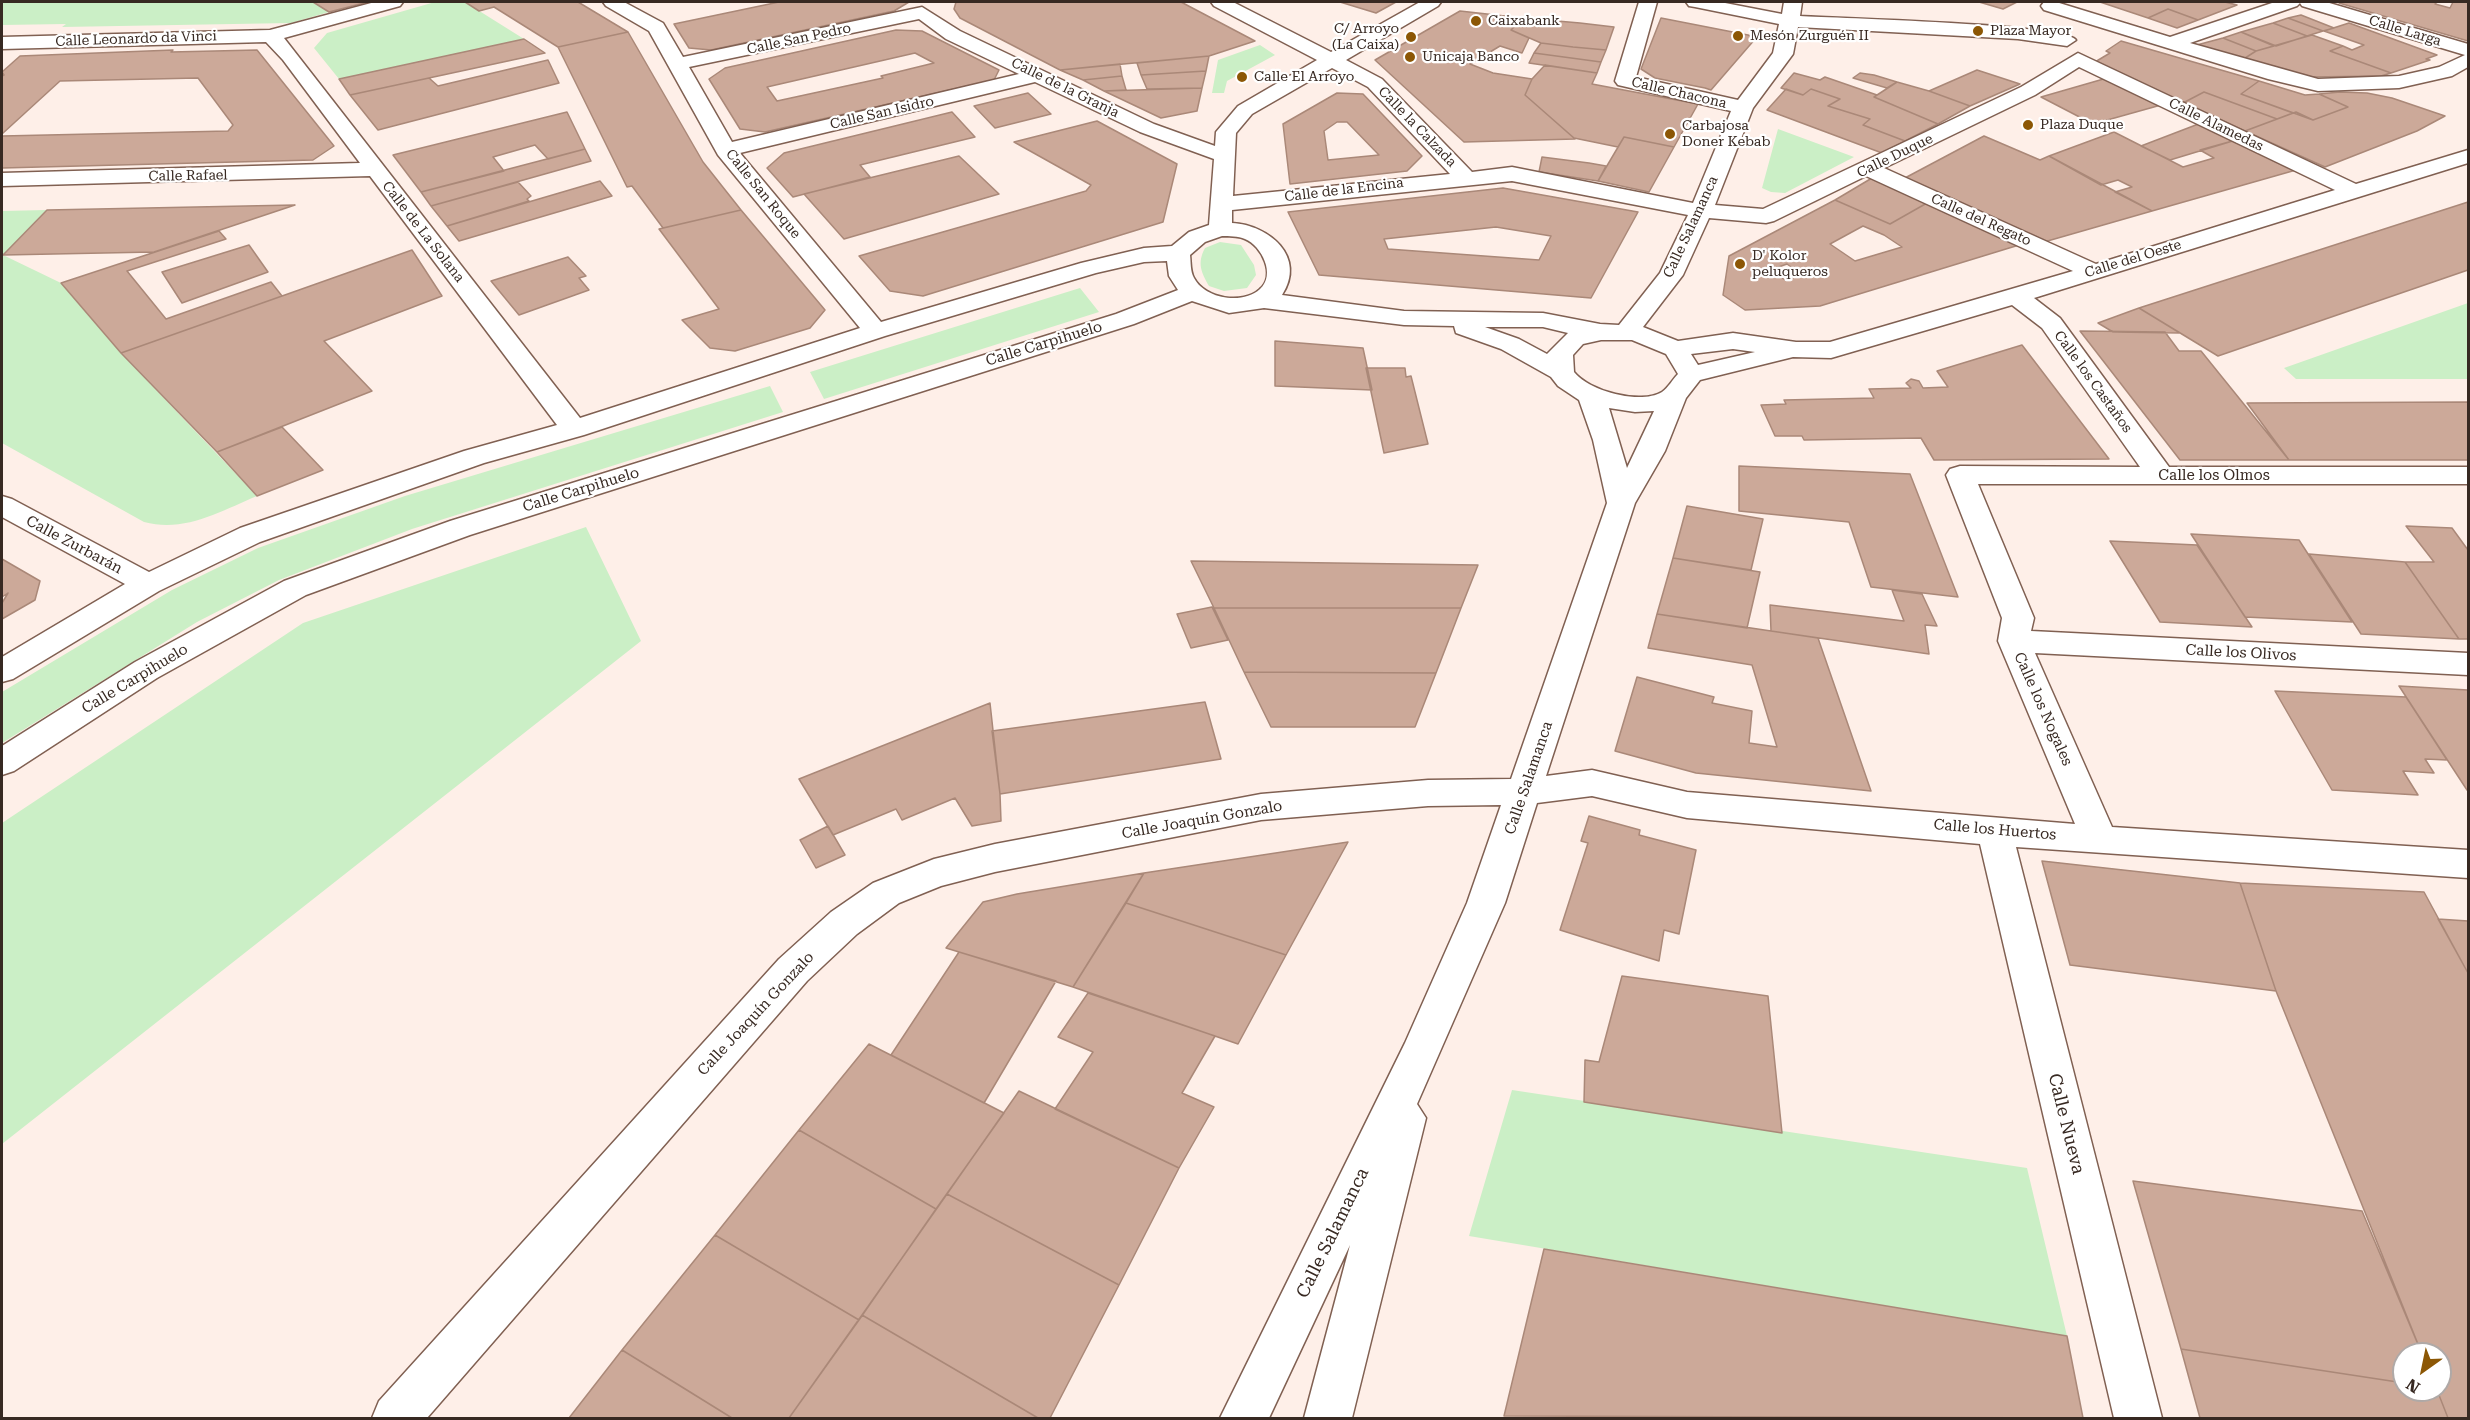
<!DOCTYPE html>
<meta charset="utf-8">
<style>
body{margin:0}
#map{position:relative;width:2470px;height:1420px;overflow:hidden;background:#feefe8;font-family:"Roboto Serif",serif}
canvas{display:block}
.frame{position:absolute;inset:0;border:3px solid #372922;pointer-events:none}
.north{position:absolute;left:2392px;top:1342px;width:60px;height:60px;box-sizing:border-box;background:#fff;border:2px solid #afa9a7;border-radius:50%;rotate:213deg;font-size:16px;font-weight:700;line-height:24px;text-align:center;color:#372922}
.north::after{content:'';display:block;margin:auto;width:21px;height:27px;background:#8c5705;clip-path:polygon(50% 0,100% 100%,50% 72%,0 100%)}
</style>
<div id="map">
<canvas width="2470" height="1420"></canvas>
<div class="frame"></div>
<div class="north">N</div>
</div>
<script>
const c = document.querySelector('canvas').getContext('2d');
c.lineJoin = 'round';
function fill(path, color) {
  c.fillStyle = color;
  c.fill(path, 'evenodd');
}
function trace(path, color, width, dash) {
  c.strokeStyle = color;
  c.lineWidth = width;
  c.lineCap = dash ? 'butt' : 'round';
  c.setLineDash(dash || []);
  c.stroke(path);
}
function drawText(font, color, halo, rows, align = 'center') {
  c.font = font + ' "Roboto Serif",serif';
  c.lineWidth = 4.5;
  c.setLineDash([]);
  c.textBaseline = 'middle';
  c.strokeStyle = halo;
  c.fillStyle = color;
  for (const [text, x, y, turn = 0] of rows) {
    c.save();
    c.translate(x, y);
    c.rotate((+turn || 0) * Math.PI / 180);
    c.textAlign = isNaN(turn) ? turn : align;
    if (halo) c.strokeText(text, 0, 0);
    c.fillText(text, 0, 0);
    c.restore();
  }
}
fill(new Path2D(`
 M2,2H313L329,12L291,23L62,27L66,24L2,25Z
 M435,2H465L524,39L339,79L314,48L327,33Z
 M1260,45L1275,55L1227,81L1224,93H1212L1218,60Z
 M1778,129L1854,157L1785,193L1771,192L1762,188Z
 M47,210L3,255L61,283L121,353L257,496C221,511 185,533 144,522L2,443V211Z
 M1220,242L1241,245L1254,265L1256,275L1247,288L1224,291L1209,286C1201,272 1197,263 1205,248Z
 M1080,288L1099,312L824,399L810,372Z
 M2468,303V379H2296L2284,368Z
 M770,386L783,412L412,529L279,580L197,622L2,743V692L172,590L258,548L405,496Z
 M586,527L641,641L2,1144V823L303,623Z
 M1512,1090L2027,1168L2067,1336L1469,1236Z`), '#cbefc6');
const building = new Path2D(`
 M313,2H368L329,12Z
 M465,2H578L628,32L558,47L494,7L479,11Z
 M779,2H909L894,11L711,50L689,48L674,24Z
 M956,2H1181L1255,41L1209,56L1060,70L960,18L954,9Z
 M1340,2H1396L1376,13Z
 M1979,2H2017L2003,9Z
 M2100,2H2225L2237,5L2198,20L2168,9L2148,18Z
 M2342,2H2437L2435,4L2450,8L2453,2H2468V41L2339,3Z
 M2168,9L2198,20L2177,28L2148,18Z
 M1460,11L1523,18L1511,30L1529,38L1522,53L1500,46L1470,64L1493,73L1532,79L1525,95L1575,139L1464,142L1375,60Z
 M2301,15L2334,28L2323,31L2288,18Z
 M1523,18L1580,23L1614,27L1606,50L1573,47L1541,43L1511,30Z
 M1661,18L1748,35L1756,38L1711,90L1705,88L1655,78L1641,69Z
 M2288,18L2323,31L2307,36L2273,23Z
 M2273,23L2307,36L2276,46L2241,32Z
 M2349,23L2437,55L2426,59L2430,60L2391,73L2330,51L2343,46L2352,50L2364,45L2324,31Z
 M896,30L922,31L999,70L994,80L765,132L740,129L709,79L725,68ZM915,53L934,63L881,76L883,78L777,101L767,87Z
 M628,32L703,162L741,210L663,228L632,186L627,187L558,47Z
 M2241,32L2274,46L2256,51L2223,38Z
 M2312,35L2343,46L2330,51L2391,73L2381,76L2309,77L2242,60L2256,51Z
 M2223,38L2256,51L2242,60L2193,46Z
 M524,39L545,53L350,95L339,79Z
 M2121,41L2259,81L2241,94L2293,113L2277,119L2204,92L2183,103L2095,62L2110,53L2106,51Z
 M1541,43L1573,47L1606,50L1601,62L1534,53Z
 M173,50L171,52L257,50L334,146L313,160L2,168V136L228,131L233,125L198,78L60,81L2,134V76L4,75L2,72L20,56Z
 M1534,53L1601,62L1597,73L1529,63Z
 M1209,56L1206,71L1141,75L1137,63Z
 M548,60L559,83L378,130L350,95L429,78L438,86Z
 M1120,64L1122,76L1083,80L1060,70Z
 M1545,65L1597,73L1592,84L1698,104L1674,147L1624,137L1618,147L1574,138L1525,95L1532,79Z
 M1977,70L2020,84L1970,106L1929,91Z
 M1206,71L1202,88L1147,89L1141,75Z
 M1794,73L1820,80L1825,77L1877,95L1874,97L1938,124L1905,141L1863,125L1870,119L1828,106L1840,99L1811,89L1803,95L1781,88Z
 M1860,73L1874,75L1897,82L1887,88L1853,78Z
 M1122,76L1126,90L1104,91L1083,80Z
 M2107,78L2161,105L2093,124L2041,97Z
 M2259,81L2305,95L2319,94L2348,107L2313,120L2241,94Z
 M1897,82L1929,91L1970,106L1938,124L1874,97Z
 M1202,88L1197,111L1161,118L1104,91Z
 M1786,89L1803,95L1811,89L1840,99L1828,106L1870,119L1863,125L1905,141L1882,153L1767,110Z
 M2204,92L2277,119L2245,131L2183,103Z
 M2340,92L2367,93L2392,98L2445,116L2417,131L2325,167L2245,131L2296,112L2313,120L2348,107L2319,94Z
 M1028,93L1051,114L995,128L974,106Z
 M1337,93L1363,94L1422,156L1407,171L1290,184L1283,124ZM1337,122H1347L1379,155L1328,160L1324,131Z
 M567,112L585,149L548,159L535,145L493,157L504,171L421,192L393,155Z
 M952,112L975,137L860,165L870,177L793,197L767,168L784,153Z
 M1097,121L1177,164L1163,222L923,296L890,291L859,256L1086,191L1091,185L1014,142Z
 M2201,123L2236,140L2170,160L2141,146Z
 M2114,132L2183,167L2214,158L2200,150L2236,140L2296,170L2152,211L2115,192L2132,187L2118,180L2101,185L2049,156Z
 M1984,136L2040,160L2049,156L2152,211L2044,242L1903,179Z
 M1624,137L1674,147L1649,192L1598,181Z
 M585,149L591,161L431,206L421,192Z
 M959,156L999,194L844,239L804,194Z
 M1542,157L1589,163L1606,166L1598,181L1539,172Z
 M1872,178L1927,203L1890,224L1835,200Z
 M600,181L612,196L459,241L447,226Z
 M518,182L531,196L527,199L529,201L447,226L431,206Z
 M1503,188L1638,212L1591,298L1319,275L1288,212ZM1496,227L1551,236L1539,260L1388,249L1384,239Z
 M1835,200L1890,224L1927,203L2019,245L1820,306L1745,310L1723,295L1729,256ZM1863,226L1884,235L1902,247L1855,261L1830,244ZM1787,264L1802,275L1785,280L1770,270Z
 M2468,202V270L2218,356L2139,308Z
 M295,205L154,252L3,255L47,210Z
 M741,210L825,310L810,328L735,351L710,348L682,320L719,309L659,229Z
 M219,231L226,239L127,271L166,319L271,282L282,296L121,353L61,283Z
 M249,245L268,272L182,303L162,272Z
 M412,250L442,296L324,341L372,391L217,452L121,353Z
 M568,257L586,276L579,278L589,290L519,315L491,281Z
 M2139,308L2180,333L2113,332L2098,323Z
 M2080,331L2165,332L2179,351H2201L2289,460H2180Z
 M1275,341L1363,348L1372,390L1275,386Z
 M2022,345L2109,459L1934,460L1921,438L1804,440L1802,436H1775L1761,405L1786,404L1784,400L1874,398L1869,389L1911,388L1906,383L1911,379L1919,381L1923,388L1948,387L1937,371Z
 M1366,368H1405L1406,377L1411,376L1428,444L1384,453Z
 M2468,402V460H2289L2247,403Z
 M282,427L323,470L257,496L217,452Z
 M1739,466L1910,474L1958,597L1871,587L1849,522L1739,511Z
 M1687,506L1763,519L1751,570L1673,558Z
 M2406,526L2452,528L2468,550V639H2459L2405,562H2434Z
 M2191,534L2299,540L2352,622L2245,617Z
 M2110,541L2197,545L2252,627L2160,622Z
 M2309,554L2405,562L2459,639L2361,634Z
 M1673,558L1760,572L1747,628L1657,614Z
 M2,559L40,581L35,600L2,619V603L8,593L2,597Z
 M1191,561L1478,565L1461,608H1214Z
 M1892,590L1922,594L1937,626L1925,625L1929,654L1771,631L1770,605L1904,621Z
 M1212,607L1228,640L1191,648L1177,614Z
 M1214,608H1461L1436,673L1244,672Z
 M1657,614L1818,638L1871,791L1696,773L1615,751L1637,677L1714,697L1712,703L1752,711L1749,743L1777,747L1752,665L1648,648Z
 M1244,672L1436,673L1415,727H1271Z
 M2399,686L2468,690V791L2467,790Z
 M2275,691L2406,697L2447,760L2425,759L2434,773L2403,771L2418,795L2332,790Z
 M1205,702L1221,759L1000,794L992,731Z
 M990,703L1000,794L1001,821L972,826L955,798L902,820L896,809L833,835L799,779Z
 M1589,816L1640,830L1639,835L1696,850L1679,934L1664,930L1659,961L1560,930L1588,843L1581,841Z
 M828,826L845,855L816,868L800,840Z
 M1348,842L1286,955L1126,903L1144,873Z
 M2042,861L2240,883L2276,991L2070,965Z
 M1144,873L1073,987L946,948L983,902L1017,894Z
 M2240,883L2424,892L2468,973V1418H2448L2437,1390H2440V1354H2422L2276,991Z
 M1126,903L1286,955L1238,1044L1073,987Z
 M2438,919L2468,921V973Z
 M959,952L1056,981L984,1103L891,1055Z
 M1622,976L1768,996L1782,1133L1584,1102L1585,1060L1599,1062Z
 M1088,993L1215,1036L1182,1093L1214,1107L1179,1168L1055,1109L1093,1052L1058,1037Z
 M869,1044L1004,1113L936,1209L799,1130Z
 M1019,1091L1179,1168L1119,1285L947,1194Z
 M799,1130L936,1209L859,1320L715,1235Z
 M2133,1181L2362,1211L2422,1354H2404V1383L2181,1349Z
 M947,1194L1119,1285L1050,1418H1038L862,1315Z
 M715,1235L859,1320L789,1418H732L622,1350Z
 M1544,1249L2067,1336L2083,1418L1504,1416Z
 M862,1315L1038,1418H789Z
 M2181,1349L2404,1383V1390H2437L2448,1418H2200Z
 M622,1350L682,1387L732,1418H569Z`);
fill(building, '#cca999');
trace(building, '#aa8878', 1.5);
const street = new Path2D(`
 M375,2H403L400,6L284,38L580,418L860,328L718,155L649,31L606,6L603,2H624L663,23L683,57L922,7L960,31L1154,124L1215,146L1216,132L1238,106L1317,60L1214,6L1211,2H1233L1331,52L1420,2H1441L1438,6L1346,60L1382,79L1472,172L1512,167L1693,203L1731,111L1618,85L1615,81L1639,2H1657L1636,77L1738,100L1773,53L1779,24L1695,7L1689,6L1686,2H1720L1782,14L1784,2H1802L1800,16C1834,18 2066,24 2076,40L2067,46L2018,39L1798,27L1793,54L1753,108L1715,205L1763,209L2021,87L2078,53L2356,184L2468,150V163L2034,298L2060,318L2169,467H2468V484H1978L2034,618L2031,631L2468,653V675L2035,653L2112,827L2468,850V878L2016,847L2162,1418H2114L1980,844L1687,818L1592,796L1537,803L1505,903L1417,1104L1426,1118L1352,1418H1304L1350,1245L1269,1418H1220L1405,1043L1467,903L1501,805L1428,806L1261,820L995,872L941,886L899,903L857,934L807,981L427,1418H372L379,1401L779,959L831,912L873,883L934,859L995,844L1261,794L1428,780L1511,779L1607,503L1593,440L1579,400L1558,386L1551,377L1501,349L1456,333L1454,326L1404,325L1264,308L1229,313L1192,301L1134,324L470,535L306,595L157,678L14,771L2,775V746L135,662L284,581L450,521L1116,314L1178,290L1169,276L1167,261L1144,262L1096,273L885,336L584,435L484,463L260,542L159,591L13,679L2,682V657L125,584L2,517V496L12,499L149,572L240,528L464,451L557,425L370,176L2,186V173L360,163L283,60L266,42L2,49V37L270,30ZM919,19L946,39L1019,74L732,142L689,67ZM2079,67L2335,190L2096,264L1884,168L2035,95ZM1332,68L1368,87L1450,174L1233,196L1236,133L1252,114ZM1035,82L1140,132L1214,159L1209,225L1189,232L1172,246L1144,248L1081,263L881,322L740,153ZM1866,176L2073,271L1830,342H1796L1733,333L1678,341L1643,327L1683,275L1709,218L1766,223L1774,221ZM1512,181L1688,215L1660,273L1619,325L1600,324L1543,313L1404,311L1282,295C1307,257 1269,225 1232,223V210ZM1222,236C1229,236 1238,236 1245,239C1262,246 1276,275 1260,289C1243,305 1205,299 1194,278C1190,271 1191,262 1190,255L1205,242ZM2012,305L2042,328L2140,467L1960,466L1950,469L1946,475L2002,618L1998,641L2075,824L1687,792L1592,770L1546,776L1635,503L1665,451L1686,398L1700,380L1793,357L1831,358ZM1485,327H1543L1568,333L1547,354L1519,339ZM1601,340H1632L1666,354L1678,374C1673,379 1668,388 1662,392C1640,405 1589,391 1574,372L1573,355L1583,344ZM1733,349L1755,352L1698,365L1691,354ZM1609,408L1635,412L1654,411L1627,468Z
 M2044,2H2056L2170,37L2275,2H2326L2468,44V67L2452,76L2399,88L2318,91L2268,79L2044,10L2041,6ZM2300,3L2302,6L2465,55L2439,67L2399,76L2318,79L2190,43L2297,6Z`);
trace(street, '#806052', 3);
fill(street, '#fff');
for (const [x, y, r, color] of [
 [1476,21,6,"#8c5705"],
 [1978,31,6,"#8c5705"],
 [1738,36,6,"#8c5705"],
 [1411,37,6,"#8c5705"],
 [1410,57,6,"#8c5705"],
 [1242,77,6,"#8c5705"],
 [2028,125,6,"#8c5705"],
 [1670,134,6,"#8c5705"],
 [1740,264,6,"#8c5705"]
]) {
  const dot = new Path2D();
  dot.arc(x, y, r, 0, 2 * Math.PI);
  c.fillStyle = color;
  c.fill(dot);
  trace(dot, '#fff', 2);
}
drawText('14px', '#372922', '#fff', [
 ["Caixabank",1488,21],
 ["C/ Arroyo",1399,29,"right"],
 ["(La Caixa)",1399,45,"right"],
 ["Plaza Mayor",1990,31],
 ["Mesón Zurguén II",1750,36],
 ["Unicaja Banco",1422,57],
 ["Calle El Arroyo",1254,77],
 ["Plaza Duque",2040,125],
 ["Carbajosa",1682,126],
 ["Doner Kebab",1682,142],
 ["D' Kolor",1752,256],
 ["peluqueros",1752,272]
], 'left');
drawText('14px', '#372922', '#fff', [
 ["Calle Larga",2405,31,17],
 ["Calle Leonardo da Vinci",136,39,-2],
 ["Calle San Pedro",799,39,-12],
 ["Calle de la Granja",1065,88,26],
 ["Calle Chacona",1679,93,13],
 ["Calle San Isidro",882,113,-13],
 ["Calle Alamedas",2216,125,26],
 ["Calle la Calzada",1417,127,46],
 ["Calle Duque",1895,156,-26],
 ["Calle Rafael",188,176,-1],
 ["Calle de la Encina",1344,190,-7],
 ["Calle San Roque",763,194,51],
 ["Calle del Regato",1981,220,24],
 ["Calle Salamanca",1691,227,-65],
 ["Calle de La Solana",423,232,52],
 ["Calle del Oeste",2133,259,-17],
 ["Calle los Castaños",2093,382,54]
]);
drawText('15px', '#372922', '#fff', [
 ["Calle Carpihuelo",1044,344,-17],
 ["Calle los Olmos",2214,476],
 ["Calle Carpihuelo",581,490,-17],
 ["Calle Zurbarán",74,545,28],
 ["Calle los Olivos",2241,653,3],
 ["Calle Carpihuelo",135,679,-31],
 ["Calle los Nogales",2043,709,66],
 ["Calle Salamanca",1529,778,-71],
 ["Calle Joaquín Gonzalo",1202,820,-10],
 ["Calle los Huertos",1995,830,5],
 ["Calle Joaquín Gonzalo",756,1014,-47]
]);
drawText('18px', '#372922', '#fff', [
 ["Calle Nueva",2066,1124,76],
 ["Calle Salamanca",1333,1233,-64]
]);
</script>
